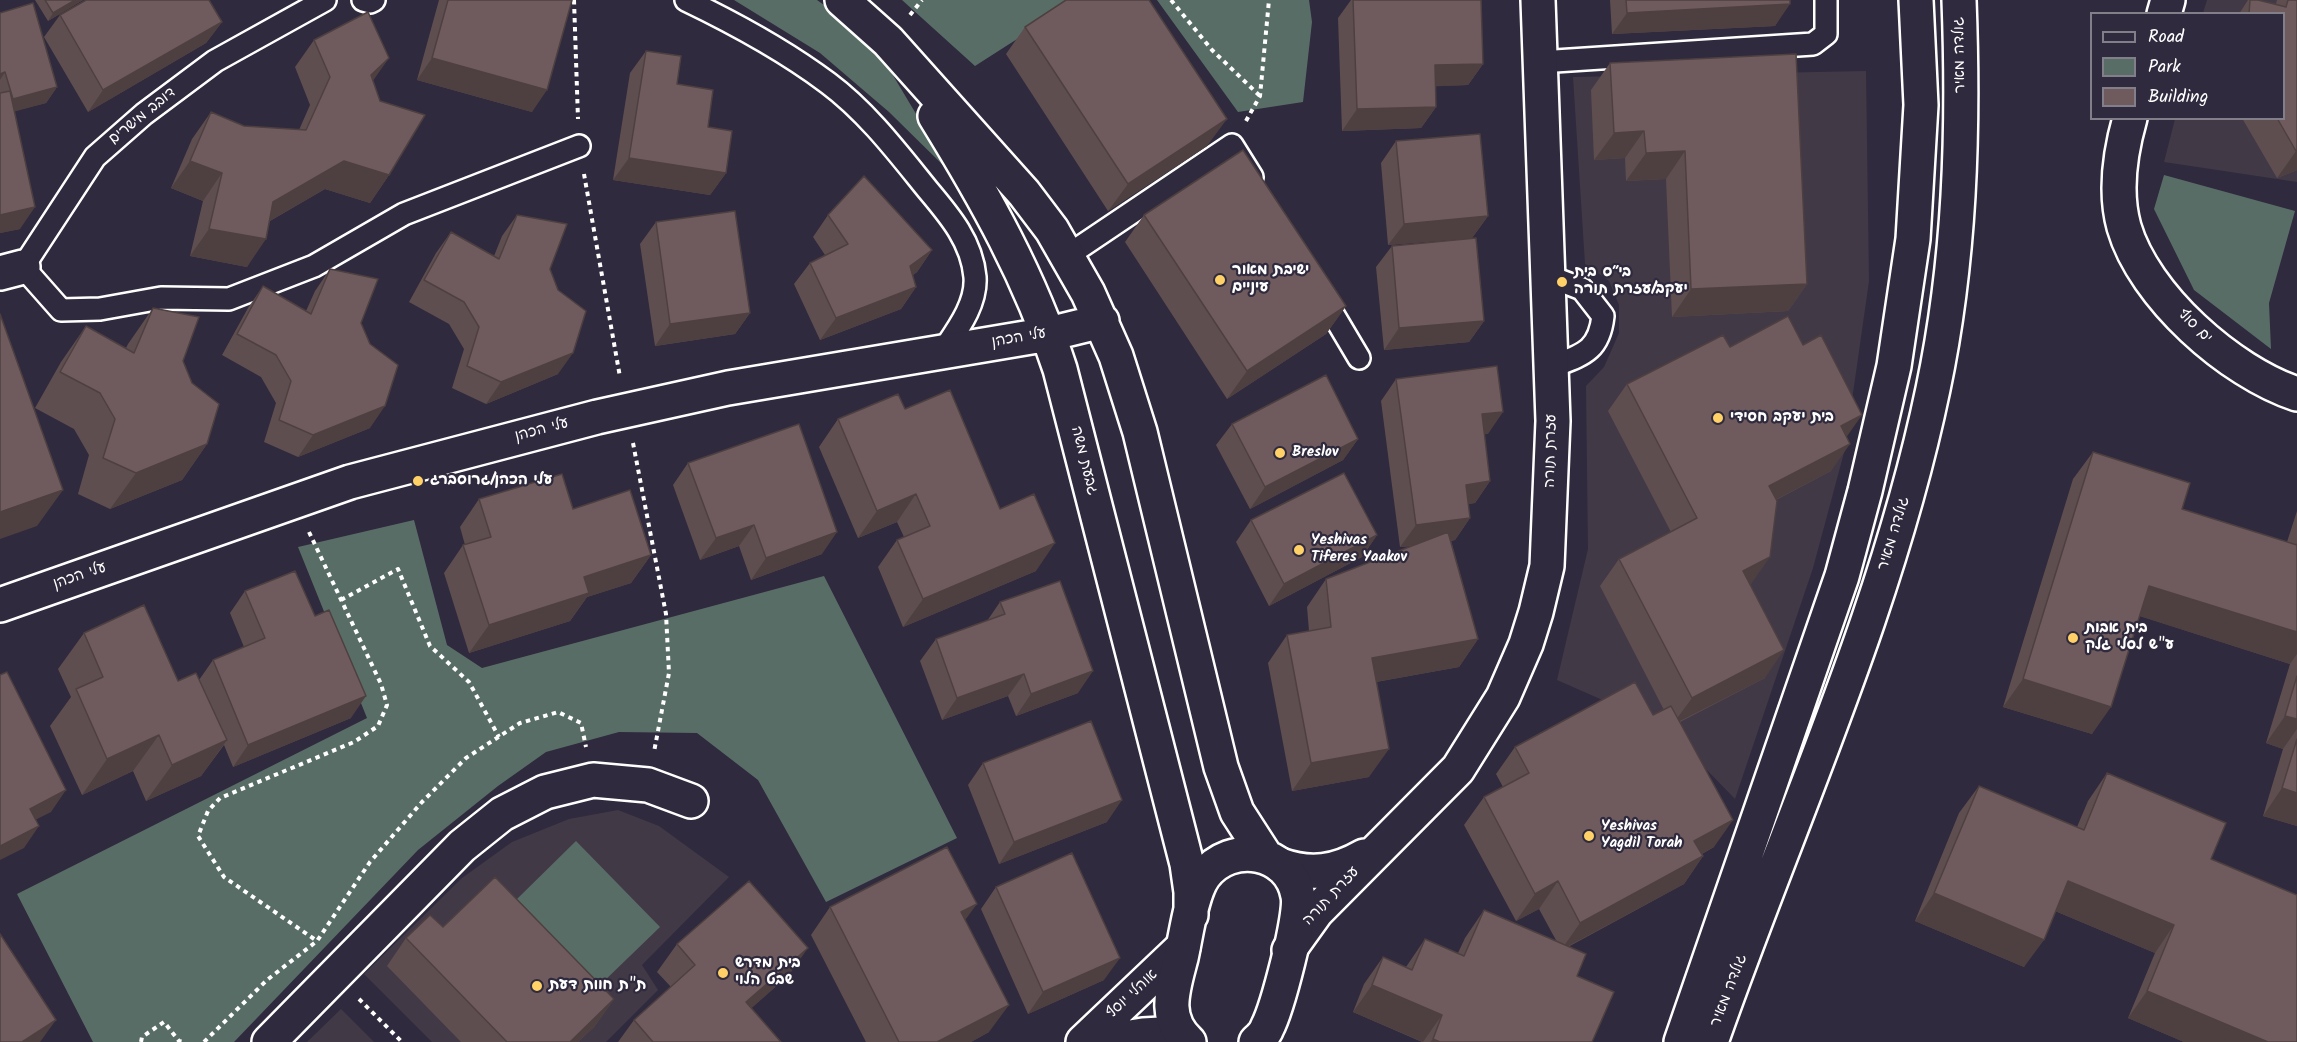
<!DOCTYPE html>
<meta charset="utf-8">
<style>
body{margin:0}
#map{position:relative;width:2297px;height:1042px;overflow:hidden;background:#2f2a3d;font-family:Kalam,sans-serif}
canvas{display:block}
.legend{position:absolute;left:2090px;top:12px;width:195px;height:108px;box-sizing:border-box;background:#2f2a3d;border:2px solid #827f8b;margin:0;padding:8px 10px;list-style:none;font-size:18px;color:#fff}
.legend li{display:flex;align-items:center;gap:12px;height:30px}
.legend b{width:30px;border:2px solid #827f8b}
</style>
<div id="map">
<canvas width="2297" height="1042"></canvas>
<ul class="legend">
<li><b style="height:8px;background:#2f2a3d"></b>Road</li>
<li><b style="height:16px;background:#596d67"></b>Park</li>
<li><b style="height:16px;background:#6f5b5d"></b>Building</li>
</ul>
</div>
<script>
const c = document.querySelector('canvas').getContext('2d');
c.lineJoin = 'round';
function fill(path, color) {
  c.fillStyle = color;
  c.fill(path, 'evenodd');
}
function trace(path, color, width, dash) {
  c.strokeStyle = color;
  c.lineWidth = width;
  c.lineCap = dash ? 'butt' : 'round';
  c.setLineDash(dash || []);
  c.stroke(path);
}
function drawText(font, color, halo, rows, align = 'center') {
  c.font = font + ' Kalam,"Playpen Sans Hebrew",sans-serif';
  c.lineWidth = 4.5;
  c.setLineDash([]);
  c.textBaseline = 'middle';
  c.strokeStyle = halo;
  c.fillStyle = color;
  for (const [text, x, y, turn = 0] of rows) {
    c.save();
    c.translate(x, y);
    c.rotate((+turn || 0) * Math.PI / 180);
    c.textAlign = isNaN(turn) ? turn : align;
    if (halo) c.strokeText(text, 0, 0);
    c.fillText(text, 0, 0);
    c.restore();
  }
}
fill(new Path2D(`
 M2207,0H2297V182L2164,162L2175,119L2284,118V14L2203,13Z
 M1866,71L1869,281L1845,449L1813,568L1735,799L1666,728L1557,680L1588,549L1586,386L1604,367L1619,333V305L1609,281L1585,264L1573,77Z
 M618,810L659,826L729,877L642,965L658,990L606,1042H432L364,974L462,878L512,842L569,819Z
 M341,1009L374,1042H307Z`), '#423947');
fill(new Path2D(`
 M734,0H817L824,5L885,62L952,174L889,112L820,53Z
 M902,0H1078L975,66Z
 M1157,0H1309L1312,22L1303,102L1238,112Z
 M2164,175L2295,211L2269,303L2271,349L2194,290L2154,209Z
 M414,520L447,645L482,668L824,576L957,838L826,902L758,780L697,733L619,732L546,752L498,786L418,850L234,1042H93L17,894L367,718L298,547Z
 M576,841L660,927L600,985L517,899Z`), '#596d67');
const service = new Path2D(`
 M325,0L215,61L144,114L95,157L23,267L61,310L100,309L161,298L229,299L314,266L404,214L579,146
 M363,0L370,2L374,0
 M686,0C736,24 784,50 828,83C867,112 898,153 928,190C950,216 972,242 975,277C977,304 957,330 943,351
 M1540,62L1813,44L1826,34V0
 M1067,256L1232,145L1252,177
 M1548,276L1582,289L1603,316C1599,352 1582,355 1551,367
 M1321,294L1359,358`);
const minor = new Path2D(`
 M2164,14L2168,0
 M2130,118C2120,153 2114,191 2124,227C2144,296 2230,372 2297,394
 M0,273L23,267
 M1280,865C1311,876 1336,872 1364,856
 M1289,950L1317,911L1458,769L1503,697L1526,644L1536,612L1547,566L1553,421L1538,0
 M269,1042L462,846L502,814L545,792L593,780L648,785L691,801
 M1083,1042L1183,947
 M1100,1042L1143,1035L1179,1033`);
const tertiary = new Path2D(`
 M842,0L888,41L1024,193L1052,230L1088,293L1116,356L1140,432L1221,767L1237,812L1266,857
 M935,116C985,197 1030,277 1060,369L1187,864L1191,892V915
 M0,605L350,482L597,417L728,388L1049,334L1102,321
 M1189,1042C1162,1018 1173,989 1181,958C1186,936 1191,894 1204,876C1231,840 1290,850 1298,896C1302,916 1277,1009 1267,1028C1265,1034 1260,1038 1256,1042
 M1681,1042L1842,576L1865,491L1894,366L1913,239L1921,105L1916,0
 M1711,1042C1787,825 1886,615 1933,389C1960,261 1964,131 1959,0`);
trace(service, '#fff', 26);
trace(minor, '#fff', 38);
trace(tertiary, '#fff', 38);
trace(new Path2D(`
 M574,0L578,119
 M1171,0L1212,50L1260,96
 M910,15L922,0
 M1246,121L1260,96L1269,0
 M584,174L620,377
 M633,443L666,614L669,673L654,752
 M309,532L381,684L387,705L378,726L354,742L220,798L208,811L198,836L224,877L317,941
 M341,600L398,569L430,646L469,682L499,737
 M359,999L402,1042
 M141,1042L142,1037L164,1022L179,1041L185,1042
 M204,1042L267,980L317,941L370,862L422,802L466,758L520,723L558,712L581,723L586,747`), '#fff', 4, [4.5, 4.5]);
trace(service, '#2f2a3d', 21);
trace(minor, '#2f2a3d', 33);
trace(tertiary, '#2f2a3d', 33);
fill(new Path2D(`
 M35,0H83L48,21Z
 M439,0H572L532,112L417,80Z
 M1351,0H1481L1483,64L1468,85L1436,86V107L1421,128L1342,131L1338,18Z
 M1610,0H1790L1775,26L1612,34Z
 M2248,0H2258L2276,4L2277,0H2297V170L2277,178L2242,118H2283V14H2239Z
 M0,13L57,87L46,103L14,111L20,229L0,233Z
 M60,15L222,22L206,43L88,112L44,37Z
 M1025,27L1207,146L1108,211L1006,54Z
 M314,40L373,81L389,175L370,203L325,189L270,221L247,267L190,256L203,201L171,188L192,139L211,112L244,126L299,130L310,105L295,67Z
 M646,51L677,84L708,127L726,173L710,195L613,180L630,73Z
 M1610,63L1807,284L1788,311L1672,317L1666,179L1626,181L1625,158L1594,160L1591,90Z
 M1396,141L1488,216L1472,238L1388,245L1381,163Z
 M517,215L550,269L558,374L486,404L452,388L464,349L449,324L409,302L436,253L451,232L494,256L502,236Z
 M828,215L932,250L917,272L913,275L916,287L901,309L820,340L794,284L810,263L825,255L813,237Z
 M1144,215L1346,306L1326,334L1227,399L1125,242Z
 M656,222L750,313L735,334L655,346L640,244Z
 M1392,246L1484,321L1469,342L1384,350L1376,267Z
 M330,269L361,323L370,428L298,457L264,442L276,403L261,377L222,355L248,308L263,286L306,311L315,291Z
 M153,308L183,361L207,444L182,480L110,509L78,494L89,455L74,429L35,408L61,362L86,326L126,348L128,344Z
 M1730,347L1847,437L1831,471L1776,500L1751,584L1750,585L1765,678L1680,722L1714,847L1702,854L1703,856L1684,884L1568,947L1577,976L1592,1042H1422L1353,1012L1364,984L1383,957L1406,967L1425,939L1458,953L1465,938L1484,910L1557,942L1539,909L1516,921L1464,825L1484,797L1503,787L1496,774L1515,747L1653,715L1664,710L1600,586L1619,559L1671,532L1608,411L1627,384Z
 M1396,379L1488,434H1484L1490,481L1475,503L1468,504L1470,518L1455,540L1451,541L1478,639L1459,667L1376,682L1369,777L1292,791L1268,663L1287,635L1309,631L1307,607L1326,579L1414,546L1400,547L1381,401Z
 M905,409L1000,509L1036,571L903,627L878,567L897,540L904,537L897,522L858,538L819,447L838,419Z
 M1232,424L1358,439L1343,460L1250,509L1216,445Z
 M2093,452L2182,509L2287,542L2297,511V826L2263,816L2283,749L2266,743L2290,664L2140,616L2092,734L2003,707L2073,479Z
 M688,463L822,554L751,580L739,546L700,560L673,485Z
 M479,499L573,509L651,555L631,583L587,597L570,621L469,653L444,573L463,545H465L460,527Z
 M1251,520L1377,535L1362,557L1269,606L1236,542Z
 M245,591L351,718L233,767L224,745L201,776L146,801L133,771L82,795L50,726L71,697L58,669L84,633L178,681L199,680L213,660L244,647L230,613Z
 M1000,602L1078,693L1016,716L1008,696L942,720L920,661L936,639L987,621Z
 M983,763L1107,822L999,864L968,785Z
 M2107,773L2211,859L2297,1042H2184L2128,1018L2155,953L2055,911L2024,967L1915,921L1959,813L1979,786L2077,827L2088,801Z
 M996,887L1104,980L1028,1014L981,909Z
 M830,907L965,920L989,1032L971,1042H866L811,935Z
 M443,927L614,999L594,1027L578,1042H461L387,966L406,938Z
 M677,944L789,975L751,1008L781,1042H618L634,1020L671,987L657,972Z`), '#5f4e50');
fill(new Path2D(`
 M75,0H83L48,21L53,13Z
 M1790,4L1775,26L1612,34L1627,13Z
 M222,22L206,43L88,112L103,90Z
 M389,58L370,85L371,75Z
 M432,58L547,90L532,112L417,80Z
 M1483,64L1468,85L1420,87L1435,65Z
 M5,72L0,80V74Z
 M57,87L46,103L2,115L13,99Z
 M1436,107L1421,128L1342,131L1357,109Z
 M1227,119L1207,146L1108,211L1128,184Z
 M1644,131L1625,158L1594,160L1614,133Z
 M2297,150V170L2277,178L2296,151Z
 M1685,151L1666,179L1626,181L1646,153Z
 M629,158L726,173L710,195L613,180Z
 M190,161L222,173L203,201L171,188Z
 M344,161L389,175L370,203L325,189L254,230L273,202Z
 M35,207L20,229L0,233V215Z
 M1488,216L1472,238L1388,245L1404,224Z
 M209,229L266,239L247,267L190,256Z
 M932,250L917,272L895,288L910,266Z
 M1807,284L1788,311L1672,317L1691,289Z
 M916,287L901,309L820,340L836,318Z
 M1346,306L1326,334L1227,399L1247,371Z
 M750,313L735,334L655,346L670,324Z
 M1484,321L1469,342L1384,350L1399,328Z
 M573,353L558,374L486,404L501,382Z
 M385,406L370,428L298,457L313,435Z
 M1503,412L1488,434L1466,436L1482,414Z
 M1862,415L1843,442L1841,426Z
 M1358,439L1343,460L1250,509L1265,487Z
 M207,444L182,480L110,509L136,473Z
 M1850,444L1831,471L1750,513L1769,486Z
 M1490,481L1475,503L1450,506L1466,485Z
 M63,490L37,526L0,539V512Z
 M916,494L897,522L858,538L877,511Z
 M1470,518L1455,540L1400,547L1416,525Z
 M754,525L739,546L700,560L716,538Z
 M837,532L822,554L751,580L766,558Z
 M1377,535L1362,557L1269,606L1284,584Z
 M1055,543L1036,571L903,627L923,599Z
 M651,555L631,583L587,597L570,621L469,653L489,625L584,577Z
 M1770,557L1751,584L1724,599L1743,571Z
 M2149,586L2297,632V654L2290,664L2130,613Z
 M1478,639L1459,667L1353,686L1372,658Z
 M1784,650L1765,678L1672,725L1692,698Z
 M1093,671L1078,693L1016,716L1031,694Z
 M1024,674L1008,696L942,720L957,698Z
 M2023,679L2111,707L2092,734L2003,707Z
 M366,696L351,718L233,767L248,745Z
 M2285,716L2297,719V729L2283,749L2266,743Z
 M159,735L133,771L82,795L107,759Z
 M227,740L201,776L146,801L172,765Z
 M1389,749L1369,777L1292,791L1311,763Z
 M2282,788L2297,793V826L2263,816Z
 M66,790L51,812L15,830L30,809Z
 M1122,800L1107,822L999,864L1014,842Z
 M1733,820L1714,847L1675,868L1694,841Z
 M39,826L24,848L0,860V846Z
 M1703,856L1684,884L1561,950L1580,923Z
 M1558,881L1539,909L1516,921L1535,894Z
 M2068,881L2174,925L2155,953L2048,908Z
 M1934,893L2044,940L2024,967L1915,921Z
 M977,904L957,931L961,912Z
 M808,948L789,975L727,1030L746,1002Z
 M1120,958L1104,980L1028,1014L1043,992Z
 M1372,985L1442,1015L1423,1042L1353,1012Z
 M2147,991L2268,1042H2184L2128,1018Z
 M614,999L594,1027L578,1042H570Z
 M1009,1005L989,1032L971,1042H937Z
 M56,1020L40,1042H22Z
 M1433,1039L1440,1042H1430Z`), '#4e4041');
const building = new Path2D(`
 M45,0H75L53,13Z
 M86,0H209L222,22L103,90L60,15Z
 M448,0H572L547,90L432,58Z
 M1066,0H1149L1227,119L1128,184L1025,27Z
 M1353,0H1481L1483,64L1435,65L1436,107L1357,109Z
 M1626,0H1790V4L1627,13Z
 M2250,0H2258L2286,7L2288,0H2297V150L2296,151L2277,118H2283V14H2249Z
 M33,3L57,87L13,99L5,72L0,74V13Z
 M368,12L389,58L371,75L380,101L425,115L389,175L344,161L273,202L266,239L209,229L222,173L190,161L211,112L244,126L306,130L330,77L314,40Z
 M646,51L681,56L677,84L713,90L708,127L732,131L726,173L629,158Z
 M1796,54L1807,284L1691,289L1685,151L1646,153L1644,131L1614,133L1610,63Z
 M10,91L35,207L0,215V93Z
 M1480,134L1488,216L1404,224L1396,141Z
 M1243,150L1346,306L1247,371L1144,215Z
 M864,176L932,250L910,266L916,287L836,318L810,263L848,244L828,215Z
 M735,211L750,313L670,324L656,222Z
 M517,215L567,224L550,269L558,290L586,311L573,353L501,382L467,366L479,327L464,302L424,280L451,232L499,259Z
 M1476,238L1484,321L1399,328L1392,246Z
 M330,269L378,279L361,323L370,344L398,365L385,406L313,435L279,420L291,381L276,355L237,334L263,286L311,314Z
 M153,308L199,317L183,361L192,383L219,404L207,444L136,473L103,458L115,419L100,393L60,372L86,326L134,353Z
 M0,314L63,490L0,512Z
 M1788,316L1803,345L1821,335L1862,415L1841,426L1850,444L1769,486L1777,501L1770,557L1743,571L1784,650L1692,698L1619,559L1697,518L1627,384L1723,335L1730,347Z
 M1497,366L1503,412L1482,414L1490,481L1466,485L1470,518L1416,525L1396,379Z
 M1326,375L1358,439L1265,487L1232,424Z
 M950,390L1000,509L1034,494L1055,543L923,599L897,540L930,526L916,494L877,511L838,419L898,394L905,409Z
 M799,424L837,532L766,558L754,525L716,538L688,463Z
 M2093,452L2190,483L2182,509L2297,545V544V632L2149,586L2111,707L2023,679Z
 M1344,473L1377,535L1284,584L1251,520Z
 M562,474L573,509L630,490L651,555L584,577L589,593L489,625L463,545L491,537L479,499Z
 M1448,532L1478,639L1372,658L1389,749L1311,763L1287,635L1331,627L1326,579Z
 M295,571L315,616L329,610L366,696L248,745L213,660L265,638L245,591Z
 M1060,581L1093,671L1031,694L1024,674L957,698L936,639L1005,614L1000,602Z
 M144,605L178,681L196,673L227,740L172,765L159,735L107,759L76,689L103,677L84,633Z
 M7,672L66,790L30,809L39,826L0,846V675Z
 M2297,676V719L2285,716Z
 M1635,682L1653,715L1671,706L1733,820L1694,841L1703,856L1580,923L1558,881L1535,894L1484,797L1529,773L1515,747Z
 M1091,721L1122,800L1014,842L983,763Z
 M2297,739V793L2282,788Z
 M2107,773L2226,823L2211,859L2297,895V1042H2268L2147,991L2174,925L2068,881L2044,940L1934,893L1979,786L2084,830Z
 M947,847L977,904L961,912L1009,1005L937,1042H899L830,907Z
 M1072,853L1120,958L1043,992L996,887Z
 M495,877L614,999L570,1042H507L406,938L430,915L443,927Z
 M749,881L808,948L746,1002L781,1042H653L634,1020L695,965L677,944Z
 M1484,910L1586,954L1577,976L1614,992L1592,1042H1440L1433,1039L1442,1015L1372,985L1383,957L1412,970L1425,939L1464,956Z
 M0,934L56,1020L22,1042H0Z`);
fill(building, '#6f5b5d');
trace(building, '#4e4041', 1.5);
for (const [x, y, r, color] of [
 [1220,280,6,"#ffd166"],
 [1562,282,6,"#ffd166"],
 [1718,418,6,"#ffd166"],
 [1280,453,6,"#ffd166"],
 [418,481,6,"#ffd166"],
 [1299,550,6,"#ffd166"],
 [2073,638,6,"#ffd166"],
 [1589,836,6,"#ffd166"],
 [723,973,6,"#ffd166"],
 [537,986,6,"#ffd166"]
]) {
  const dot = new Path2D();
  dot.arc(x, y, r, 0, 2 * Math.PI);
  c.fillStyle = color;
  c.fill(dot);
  trace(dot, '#2f2a3d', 2);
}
drawText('15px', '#fff', '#2f2a3d', [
 ["גולדה מאיר",1961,55,-91],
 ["דובב מישרים",143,117,-39],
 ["ים סוף",2194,327,45],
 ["עלי הכהן",1019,339,-10],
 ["עלי הכהן",542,431,-15],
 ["עזרת תורה",1552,451,-89],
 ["גבעת משה",1083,461,76],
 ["גולדה מאיר",1895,534,-73],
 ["עלי הכהן",80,577,-19],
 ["עזרת תורה",1332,897,-47],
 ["גולדה מאיר",1730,991,-69],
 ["אוהלי יוסף",1133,995,-43]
]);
drawText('bold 15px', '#fff', '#2f2a3d', [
 ["ישיבת מאור",1232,271],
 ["עיניים",1232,288],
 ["בי״ס בית",1574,273],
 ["יעקב/עזרת תורה",1574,290],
 ["בית יעקב חסידי",1730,418],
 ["Breslov",1292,453],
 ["עלי הכהן/גרוסברג",430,481],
 ["Yeshivas",1311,541],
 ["Tiferes Yaakov",1311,558],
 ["בית אבות",2085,629],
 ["ע\"ש לסלי גלק",2085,646],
 ["Yeshivas",1601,827],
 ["Yagdil Torah",1601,844],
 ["בית מדרש",735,964],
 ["שבט הלוי",735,981],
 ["ת\"ת חוות דעת",549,986]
], 'left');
</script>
